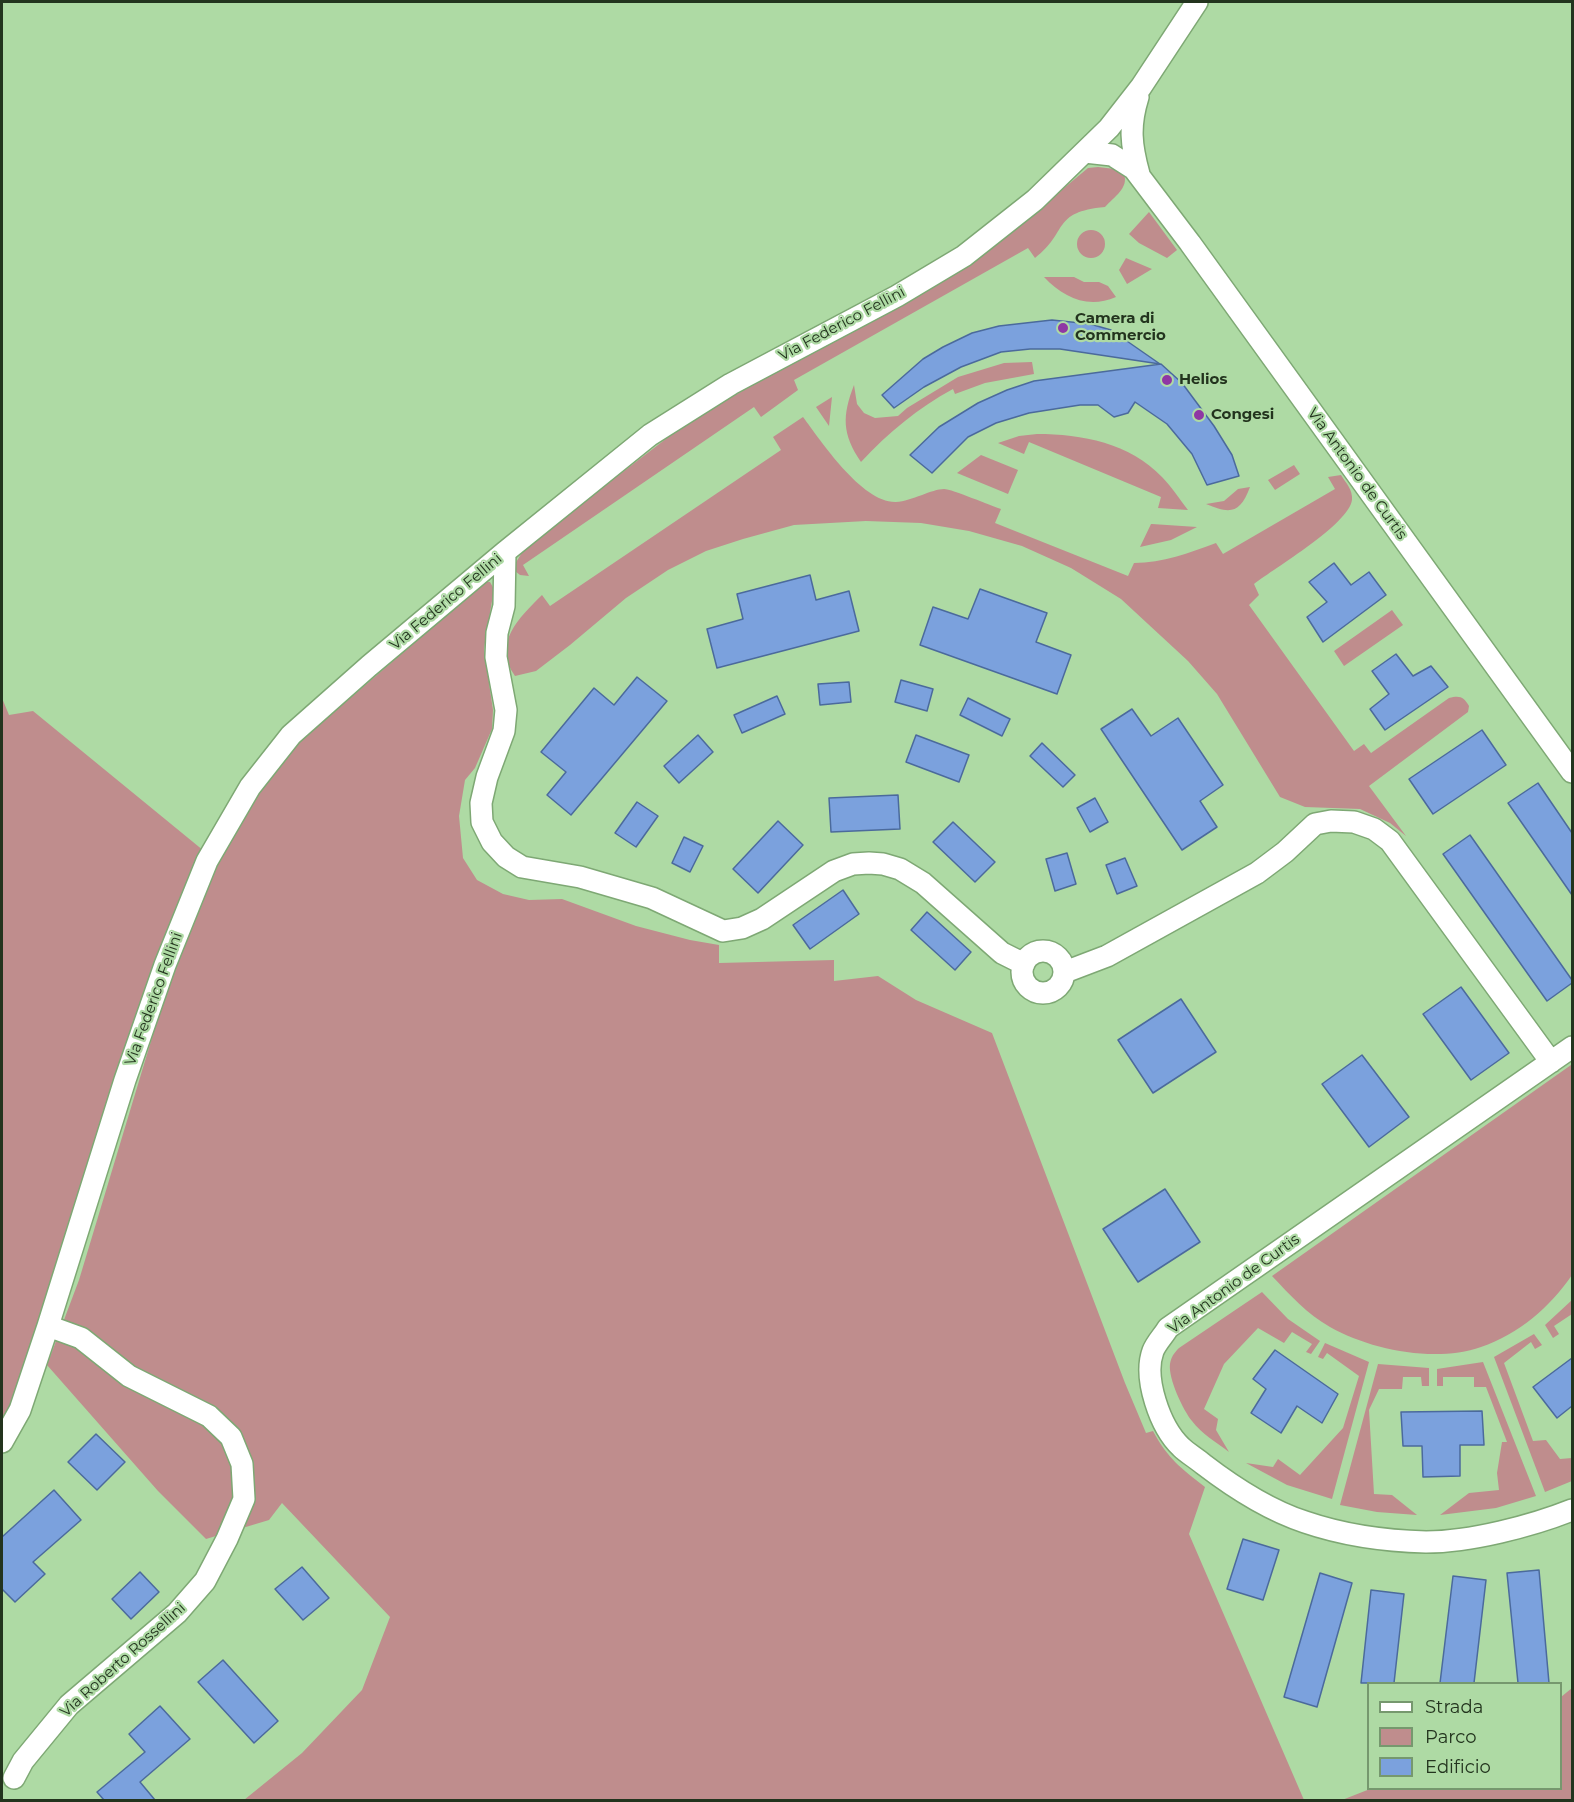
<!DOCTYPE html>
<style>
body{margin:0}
#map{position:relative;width:1574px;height:1802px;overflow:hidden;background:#aedaa4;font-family:Montserrat,sans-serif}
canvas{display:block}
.frame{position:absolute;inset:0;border:3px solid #23341e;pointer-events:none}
.legend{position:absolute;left:1367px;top:1682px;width:195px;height:108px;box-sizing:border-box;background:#aedaa4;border:2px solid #76986e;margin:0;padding:8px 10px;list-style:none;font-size:18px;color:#23341e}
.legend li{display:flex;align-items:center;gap:12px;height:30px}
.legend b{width:30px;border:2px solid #76986e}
</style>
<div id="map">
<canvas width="1574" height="1802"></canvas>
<div class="frame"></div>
<ul class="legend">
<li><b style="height:8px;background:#fff"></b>Strada</li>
<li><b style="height:16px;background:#bf8d8d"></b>Parco</li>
<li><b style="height:16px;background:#7ba1dd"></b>Edificio</li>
</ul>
</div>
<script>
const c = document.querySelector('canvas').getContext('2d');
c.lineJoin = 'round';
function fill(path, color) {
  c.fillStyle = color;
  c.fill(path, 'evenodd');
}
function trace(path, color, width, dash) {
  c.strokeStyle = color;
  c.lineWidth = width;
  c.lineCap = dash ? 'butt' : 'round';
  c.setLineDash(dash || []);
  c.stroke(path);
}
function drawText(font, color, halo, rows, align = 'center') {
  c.font = font + ' Montserrat,sans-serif';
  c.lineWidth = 4.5;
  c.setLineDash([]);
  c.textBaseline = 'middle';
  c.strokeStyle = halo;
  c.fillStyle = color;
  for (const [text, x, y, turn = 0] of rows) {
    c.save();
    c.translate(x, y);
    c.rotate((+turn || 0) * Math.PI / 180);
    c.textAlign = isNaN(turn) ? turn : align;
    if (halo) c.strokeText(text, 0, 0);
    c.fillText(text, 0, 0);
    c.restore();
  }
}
fill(new Path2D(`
 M1098,167L1115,169L1124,174C1129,188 1114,197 1105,207C1051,212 1069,232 1035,258L1028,248L794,380L798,390L761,417L754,407L523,565L529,576L520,575L515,571V564L526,546L688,422L786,366L925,292L986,253L1088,168Z
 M1149,212L1177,250L1167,258L1139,243L1129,234Z
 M1077 244a14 14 0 1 1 28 0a14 14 0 1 1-28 0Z
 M1126,258L1152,269L1127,284L1119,270Z
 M1044,277H1074L1084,282H1099L1108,286L1116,297C1088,309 1064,298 1044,277Z
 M1032,362L1034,374L985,383L955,394L953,389C918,408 889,432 861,462C842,434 842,416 854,385L857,404L864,413L875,418L898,416L907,408L958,377L1004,363Z
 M832,397L829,426L816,407Z
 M803,417C821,441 862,503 896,502C912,501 932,489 944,489C952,489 991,506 1001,509L995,523L1128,576L1134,563C1163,563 1189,553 1216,543L1223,554L1335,489L1328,477L1341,475C1346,483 1353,490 1352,500C1349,524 1275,568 1254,584L1259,595L1249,605L1354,751L1364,744L1371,753L1449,698C1460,695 1464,697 1469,706L1468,712L1369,786L1406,836L1390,823L1360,809L1305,807L1280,797L1217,694L1188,661L1121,599L1071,568L1022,546L969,531L921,523L866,521L794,525L743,539L706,551L668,570L626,598L570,645L536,671L515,676C492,643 519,618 542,595L550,606L781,450L773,437Z
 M1037,434C1082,434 1130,443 1162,477C1172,487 1180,500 1188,510L1158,508L1161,497L1029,442L1024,454L998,443L1019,436Z
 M981,455L1018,470L1008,494L957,473Z
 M1294,465L1300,474L1275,490L1268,480Z
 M1250,487C1240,514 1230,514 1206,504L1224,501L1238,489Z
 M1151,524H1152L1197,527L1171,540L1140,547Z
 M485,582H490L494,589L484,649L493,710L492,729L475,768L465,780L459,816L463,858L477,880L503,894L529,900L562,899L636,926L690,940L719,945V963L834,960V981L878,976L916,1000L992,1033L1125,1383L1146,1433L1153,1431C1168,1459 1181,1468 1205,1487L1189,1534L1304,1800H244L302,1753L362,1690L390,1617L282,1503L269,1520L206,1539L158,1491L47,1365L79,1280L164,998L218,859L261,787L299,742Z
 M1392,610L1403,625L1344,666L1334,651Z
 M2,698L9,715L33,711L204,851L81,1190L9,1412L2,1424Z
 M1571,1065L1572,1275C1550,1307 1519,1334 1481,1347C1435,1363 1371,1350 1330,1327C1307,1314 1290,1295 1272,1276Z
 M1262,1292L1288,1319L1320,1341L1311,1354L1306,1352L1312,1344L1292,1332L1284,1343L1258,1328L1224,1364L1204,1409L1218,1419L1216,1430L1229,1452C1216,1442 1202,1434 1192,1421C1183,1410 1168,1378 1170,1364C1171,1357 1174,1353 1179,1348Z
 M1572,1300V1314L1554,1326L1559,1334L1553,1338L1545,1325Z
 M1534,1334L1542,1345L1535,1349L1531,1342L1504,1363L1533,1441L1546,1440L1560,1459L1572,1458V1481L1545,1492L1494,1357Z
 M1325,1343L1369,1362L1332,1499L1287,1485L1246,1463L1273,1467L1278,1459L1300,1475L1343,1428L1359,1376L1327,1353L1323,1359L1318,1357Z
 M1483,1362L1536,1496L1496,1508L1440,1515L1469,1493L1499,1490L1497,1473L1502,1442H1507L1486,1387H1474V1377H1443V1386H1437V1369Z
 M1378,1364L1429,1368V1386H1422L1421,1377H1403L1402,1389H1379L1369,1410L1374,1494L1392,1495L1417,1515L1377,1512L1340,1505Z
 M1572,1688V1800H1342L1370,1789L1560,1788L1561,1697Z`), '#bf8d8d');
const building = new Path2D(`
 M1052,320L1090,324L1111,330L1160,364L1060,349H1030L1001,352L961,367L924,387L894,408L882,395L923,359L943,347L972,333L999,326Z
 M1161,364L1182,383L1214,426L1232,455L1239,476L1207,485L1192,454L1167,424L1135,402L1128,413L1114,417L1098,405H1080L1029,413L996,423L968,437L932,473L910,455L939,427L978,403L1007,390L1034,381Z
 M1334,563L1351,585L1369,572L1386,595L1323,642L1307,617L1327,602L1309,582Z
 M810,575L816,600L849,591L859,631L717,668L707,629L743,619L737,594Z
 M980,589L1047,613L1036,642L1071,655L1057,694L920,645L933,607L968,619Z
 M1396,654L1413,676L1431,666L1448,687L1385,730L1370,709L1389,694L1372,671Z
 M637,677L667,701L571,815L547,795L566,772L541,752L594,688L614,705Z
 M901,680L933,689L927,711L895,702Z
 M849,682L851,702L820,705L818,684Z
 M777,696L785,714L742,733L734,715Z
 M968,698L1010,719L1002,736L960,715Z
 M1132,709L1151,736L1178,718L1223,785L1200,801L1217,827L1182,850L1101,729Z
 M1482,730L1506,765L1433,814L1409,779Z
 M698,735L713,752L679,783L664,766Z
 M916,735L969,755L959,782L906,762Z
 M1042,743L1075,775L1063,787L1030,756Z
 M1538,783L1572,833V895L1508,803Z
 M898,795L900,829L831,832L829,798Z
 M1095,798L1108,822L1090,832L1077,808Z
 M637,802L658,816L636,847L615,833Z
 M778,821L803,845L758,893L733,869Z
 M953,822L995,862L975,882L933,842Z
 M1470,835L1572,980V983L1547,1001L1443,854Z
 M684,837L703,846L690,872L672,863Z
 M1067,853L1076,884L1055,891L1046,859Z
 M1125,858L1137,886L1117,894L1106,865Z
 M843,890L859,914L810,949L793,925Z
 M927,912L971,952L955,970L911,930Z
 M1461,987L1509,1053L1471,1080L1423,1014Z
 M1181,999L1216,1052L1153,1093L1118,1040Z
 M1362,1055L1409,1117L1369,1147L1322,1084Z
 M1165,1189L1200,1242L1138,1282L1103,1229Z
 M1275,1350L1338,1394L1322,1423L1297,1406L1281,1433L1251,1413L1266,1389L1253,1379Z
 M1572,1358V1406L1557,1418L1533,1387Z
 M1482,1411L1484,1445H1460V1476L1423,1477L1422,1446H1403L1401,1412Z
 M96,1434L125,1462L97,1490L68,1462Z
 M54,1490L81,1520L33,1562L45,1574L15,1602L2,1589V1537Z
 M1243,1539L1279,1550L1263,1600L1227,1589Z
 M302,1567L329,1598L303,1620L275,1589Z
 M1539,1570L1549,1683H1518L1507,1573Z
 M140,1572L159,1592L131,1619L112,1599Z
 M1320,1573L1352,1583L1317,1707L1284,1697Z
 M1453,1576L1486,1580L1474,1683H1440Z
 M1371,1590L1404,1594L1394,1683H1361Z
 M223,1660L278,1721L254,1743L198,1682Z
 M160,1706L190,1739L140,1782L155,1800H104L97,1792L145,1752L129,1734Z`);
fill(building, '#7ba1dd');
trace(building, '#4b6a9c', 1.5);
const minor = new Path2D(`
 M1138,97C1129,126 1131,145 1139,174
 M1085,152L1112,155L1134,169L1190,243L1572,772
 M505,552L504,606L497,633L496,657L506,710L504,731L487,777L481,803L482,822L492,842L506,857L522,867L580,877L652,898L723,931L742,928L762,919L834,871L853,864L869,863L883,864L900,869L923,883L1002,953L1024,964
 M1022 972a21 21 0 1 1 42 0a21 21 0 1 1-42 0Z
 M1065,972L1107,956L1257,873L1285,852L1315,824L1331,821L1354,822L1374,829L1390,841L1551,1062
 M1572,1047L1168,1328C1164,1335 1156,1343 1153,1351C1143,1378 1160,1427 1181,1447C1187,1453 1196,1458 1203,1464C1233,1487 1268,1510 1305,1522C1343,1535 1386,1541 1426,1542C1470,1542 1532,1526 1572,1510
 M2,1442L20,1410L48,1326L125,1080L165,965L207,861L250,787L291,735L369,666L505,552L650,435L731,384L897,296L964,256L1035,200L1109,128L1141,87L1197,2
 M14,1778L23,1761L69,1705L177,1613L205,1581L227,1539L244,1499L242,1464L231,1437L209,1416L129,1376L81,1338L48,1326`);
trace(minor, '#7ea874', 24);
trace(minor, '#fff', 21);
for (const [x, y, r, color] of [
 [1063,328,6,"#8f37a4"],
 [1167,380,6,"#8f37a4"],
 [1199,415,6,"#8f37a4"]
]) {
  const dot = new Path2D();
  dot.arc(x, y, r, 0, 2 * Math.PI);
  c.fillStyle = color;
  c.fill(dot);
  trace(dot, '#aedaa4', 2);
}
drawText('bold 15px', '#23341e', '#aedaa4', [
 ["Camera di",1075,319],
 ["Commercio",1075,336],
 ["Helios",1179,380],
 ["Congesi",1211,415]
], 'left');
drawText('15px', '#23341e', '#aedaa4', [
 ["Via Federico Fellini",842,324,-28],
 ["Via Antonio de Curtis",1357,474,54],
 ["Via Federico Fellini",446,602,-40],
 ["Via Federico Fellini",154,999,-70],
 ["Via Antonio de Curtis",1234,1284,-36],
 ["Via Roberto Rossellini",123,1660,-42]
]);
</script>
